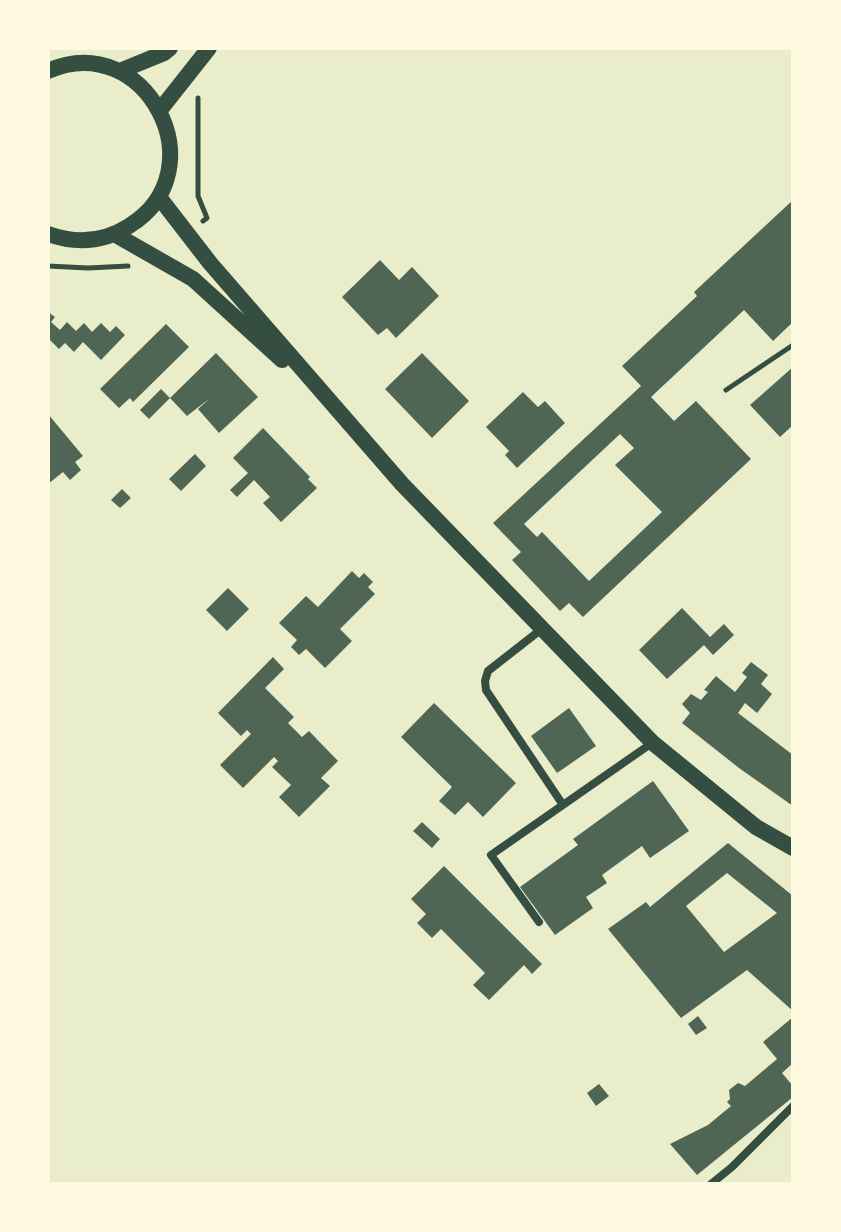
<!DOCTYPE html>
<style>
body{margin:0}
#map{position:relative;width:841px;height:1232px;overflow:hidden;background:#e9edc9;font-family:"Alegreya Sans",sans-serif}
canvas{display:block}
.frame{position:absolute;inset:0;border:50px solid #fefae0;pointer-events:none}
</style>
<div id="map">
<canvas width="841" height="1232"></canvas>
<div class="frame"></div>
</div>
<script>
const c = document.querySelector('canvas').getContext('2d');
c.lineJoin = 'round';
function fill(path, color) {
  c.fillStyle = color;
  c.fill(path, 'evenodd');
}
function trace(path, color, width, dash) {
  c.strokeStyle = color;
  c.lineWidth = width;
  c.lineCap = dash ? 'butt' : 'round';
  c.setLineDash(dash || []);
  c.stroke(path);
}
fill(new Path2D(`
 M793,200V322L773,341L744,310L651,397L674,421L696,401L751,459L583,617L569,603L560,611L512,560L521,552L493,523L641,386L622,366L697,296L694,292ZM620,434L634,448L615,465L662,512L589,581L542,532L537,537L524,524Z
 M380,260L399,280L412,267L439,296L396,338L387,328L378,335L342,297Z
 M48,312L55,317L51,322L60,330L67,322L76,331L84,323L92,332L101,323L110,332L116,326L125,335L101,360L83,342L74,352L65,343L59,349L50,340L48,343Z
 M166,324L189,347L133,402L130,398L119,408L100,389Z
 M216,353L258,397L219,433L198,409L210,398L187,416L170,398Z
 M422,353L469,401L432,438L385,389Z
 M793,367V425L780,437L750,405Z
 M161,389L170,398L149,419L140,410Z
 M523,392L538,407L545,401L565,423L517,468L505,455L509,451L486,427Z
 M48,414L83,456L75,462L81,470L70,480L63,472L48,484Z
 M263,428L310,477L308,479L317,488L281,522L263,503L270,497L254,480L237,497L230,490L248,473L233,458Z
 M195,454L206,466L181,491L169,479Z
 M122,489L131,498L120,508L111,500Z
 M352,571L359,578L364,573L373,582L368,587L375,594L340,629L352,641L325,668L306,649L299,655L291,647L297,640L279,623L306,596L318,607Z
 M228,588L249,609L227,631L206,610Z
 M682,608L710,637L724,624L734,635L713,655L704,645L667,679L639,650Z
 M273,657L284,669L265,688L294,717L288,723L302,737L309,731L338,761L321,778L330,786L299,817L279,797L291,785L272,767L278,761L274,757L243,788L220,765L251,734L247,730L241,736L218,713Z
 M751,662L768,675L761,684L772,694L757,713L745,703L738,713L793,755V806L739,768L682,723L690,713L682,704L691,694L701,700L708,692L704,690L716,676L735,692L747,677L742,673Z
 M434,703L516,783L483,817L468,802L455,815L439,801L452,787L401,737Z
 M569,708L596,746L557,773L531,736Z
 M653,781L689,831L650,858L642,846L602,875L607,883L586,897L593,908L555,935L520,887L578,845L573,839Z
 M422,822L440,839L432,848L413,831Z
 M728,843L793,896V1011L747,970L681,1018L608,929L646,902L650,907ZM727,873L777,913L724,952L686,906Z
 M444,866L542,964L532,974L524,965L489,1000L473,985L485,973L441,929L432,938L417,923L426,914L411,899Z
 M698,1016L707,1028L696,1035L688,1024Z
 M793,1017V1063L782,1073L793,1086V1097L697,1175L670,1144L708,1125L731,1106L727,1102L730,1099L729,1090L738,1083L745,1086L777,1059L763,1042Z
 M599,1084L609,1096L596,1106L587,1093Z`), '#4f6655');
trace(new Path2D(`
 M198,98V196L207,218L203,221
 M48,266L88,268L128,266
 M726,390L793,345`), '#344e41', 5);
trace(new Path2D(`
 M543,628L488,671L485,681L486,690L563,805
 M539,922L491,855L652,743
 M711,1184L732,1167L793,1106`), '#344e41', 8);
trace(new Path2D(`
 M48,71C145,28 220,170 129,226C104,242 76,244 48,234
 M120,71L164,53L170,48
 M160,110L209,48
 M159,197L210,263L402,484L653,743L756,827L793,848
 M116,235L193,279L282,360`), '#344e41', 16);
</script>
